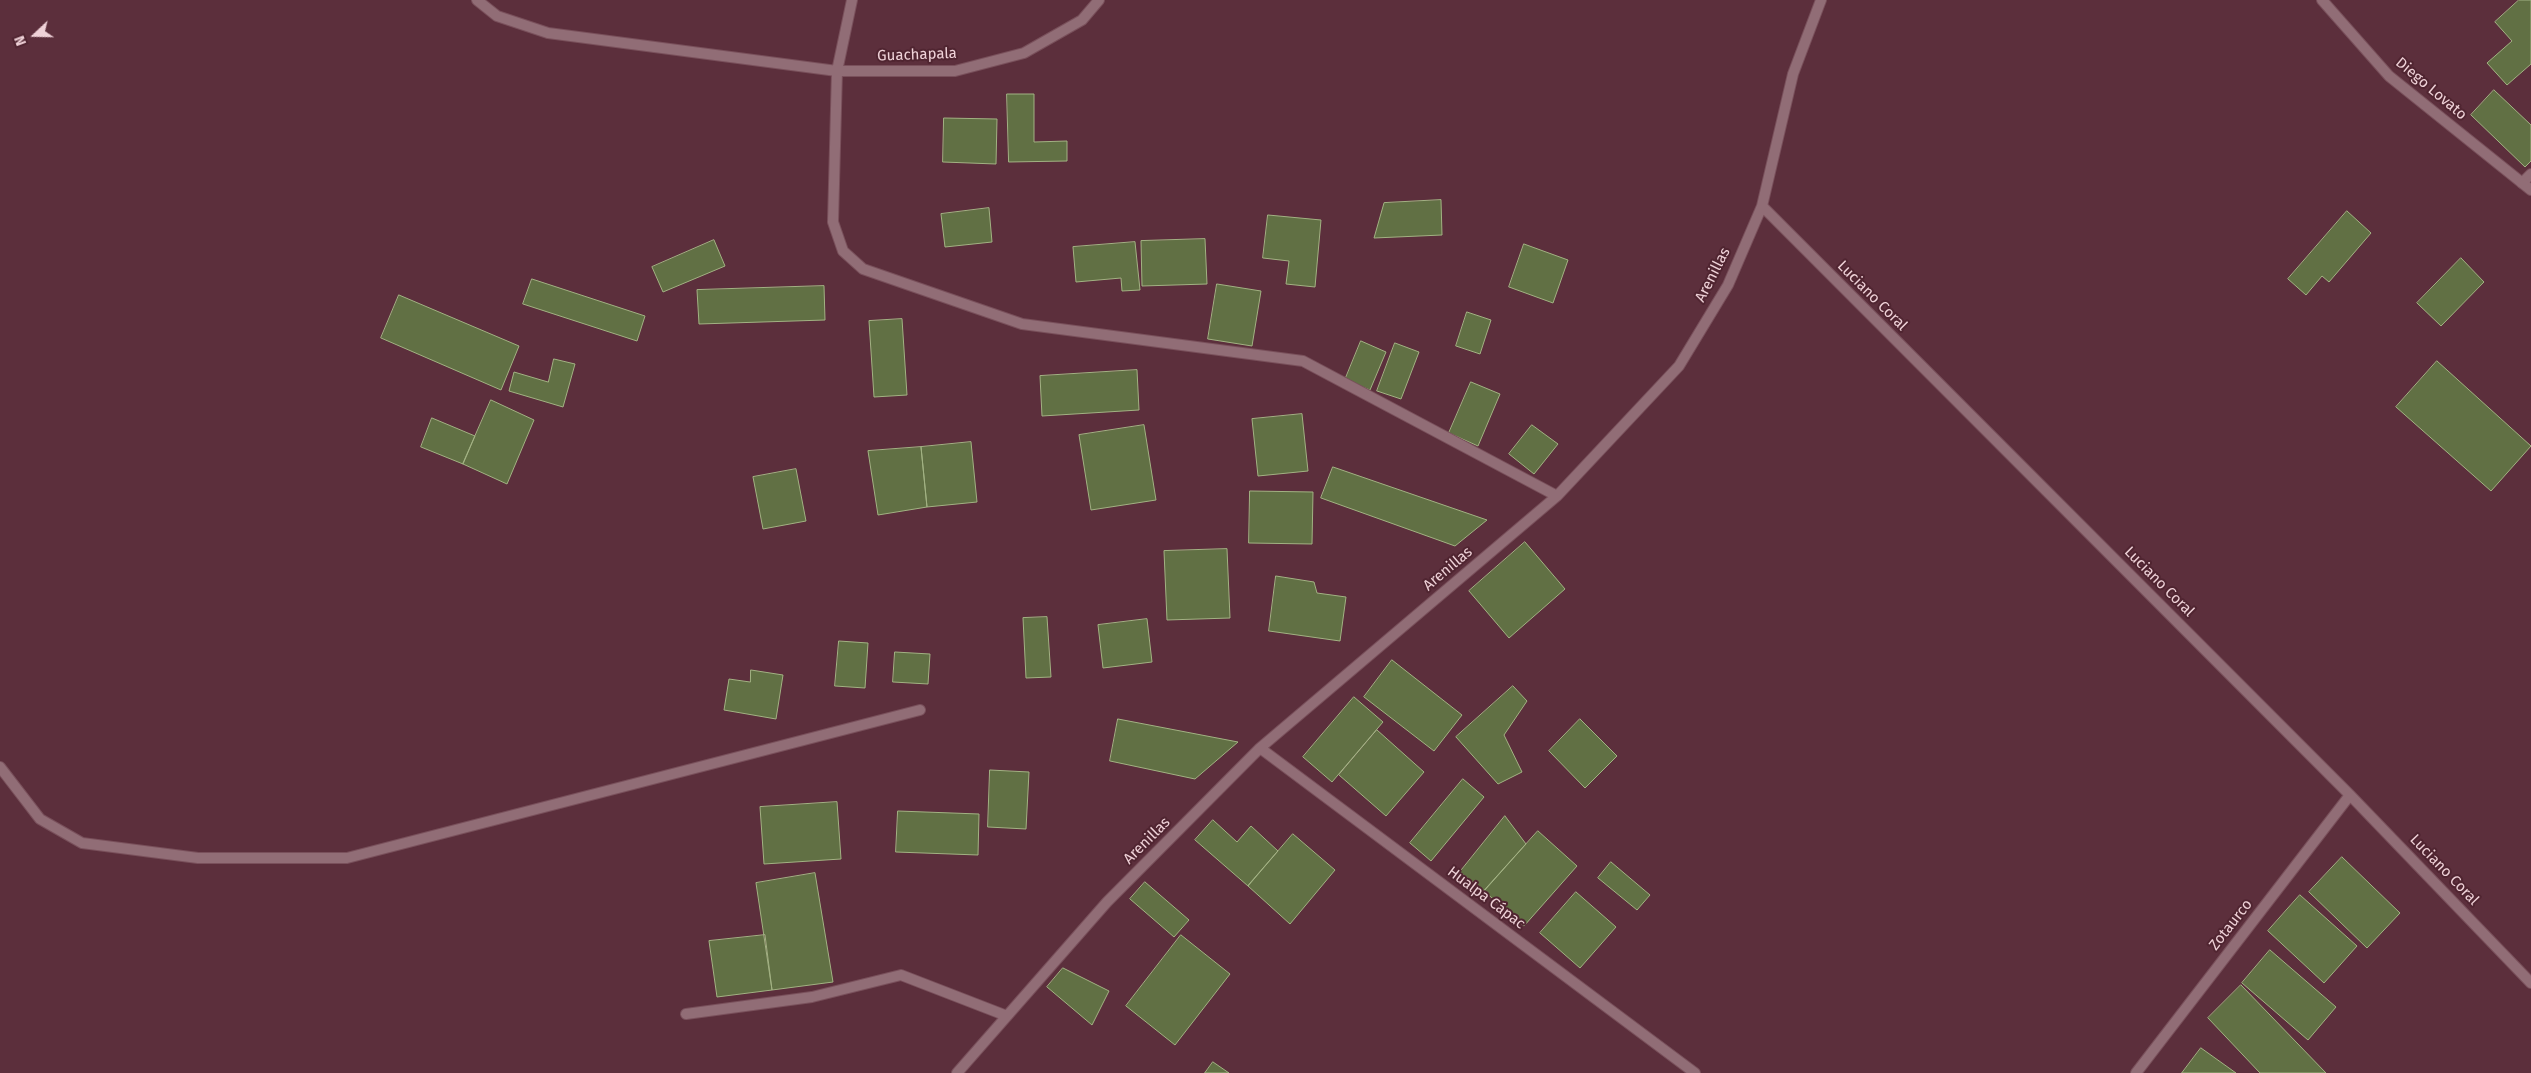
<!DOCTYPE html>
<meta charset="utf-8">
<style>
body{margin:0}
#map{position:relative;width:2531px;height:1073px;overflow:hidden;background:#5c2f3c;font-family:"Fira Sans",sans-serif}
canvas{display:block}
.north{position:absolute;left:10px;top:10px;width:50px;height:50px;-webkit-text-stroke:4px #502531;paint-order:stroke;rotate:249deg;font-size:14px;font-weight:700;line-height:20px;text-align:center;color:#efd2d8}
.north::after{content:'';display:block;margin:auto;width:18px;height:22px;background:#efd2d8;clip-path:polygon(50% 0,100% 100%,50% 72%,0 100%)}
</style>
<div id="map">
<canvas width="2531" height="1073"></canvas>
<div class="north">N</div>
</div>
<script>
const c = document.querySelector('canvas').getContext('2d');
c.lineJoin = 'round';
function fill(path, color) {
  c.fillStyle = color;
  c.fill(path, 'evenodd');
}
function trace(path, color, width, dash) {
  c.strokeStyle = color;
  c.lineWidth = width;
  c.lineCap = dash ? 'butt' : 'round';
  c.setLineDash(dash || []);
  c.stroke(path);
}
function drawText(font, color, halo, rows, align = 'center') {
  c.font = font + ' "Fira Sans",sans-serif';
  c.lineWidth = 4;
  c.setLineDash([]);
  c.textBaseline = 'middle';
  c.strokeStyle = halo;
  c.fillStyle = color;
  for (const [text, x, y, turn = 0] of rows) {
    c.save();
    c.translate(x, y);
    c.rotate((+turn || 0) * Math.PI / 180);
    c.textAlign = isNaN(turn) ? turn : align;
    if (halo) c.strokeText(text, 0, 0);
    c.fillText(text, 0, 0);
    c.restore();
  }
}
const building = new Path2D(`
 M2519,0H2531V64L2507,85L2487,63L2512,41L2495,22Z
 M2494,90L2531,125V161L2525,167L2471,115Z
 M1007,94H1034V142L1067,141V161L1009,162Z
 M944,118L997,119L996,164L943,162Z
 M1441,200L1442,235L1374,238L1384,203Z
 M989,208L992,242L945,247L941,214Z
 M2347,211L2371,233L2329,282L2322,276L2306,295L2288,279Z
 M1268,215L1321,220L1315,287L1286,284L1289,261L1263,258Z
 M1205,239L1207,284L1142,286L1141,241Z
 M714,240L725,266L663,292L652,267Z
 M1135,242L1140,290L1122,291L1121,278L1076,282L1073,247Z
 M1524,244L1568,260L1553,303L1509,287Z
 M2461,258L2484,282L2441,326L2417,303Z
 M532,279L645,316L637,341L523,304Z
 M1217,284L1261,291L1252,346L1208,339Z
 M824,286L825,320L699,324L697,290Z
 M399,295L519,346L501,390L381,338Z
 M1467,312L1491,320L1480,354L1456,346Z
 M902,319L907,395L874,397L869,321Z
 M1361,341L1386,352L1370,390L1345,380Z
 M1395,343L1419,352L1401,399L1377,391Z
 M554,359L575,364L563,407L509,391L514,372L548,382Z
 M2437,361L2531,446L2491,491L2396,407Z
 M1137,370L1139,410L1042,416L1040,376Z
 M1471,382L1500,394L1478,446L1449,433Z
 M491,400L534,420L507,484L463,464Z
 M1302,414L1308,471L1258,476L1252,419Z
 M432,418L475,436L463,464L421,447Z
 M1144,425L1156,500L1091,510L1079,435Z
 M1532,425L1558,444L1534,474L1509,454Z
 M971,442L977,502L927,507L921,447Z
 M921,447L927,507L878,515L868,451Z
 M1333,467L1487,520L1455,546L1321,498Z
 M796,469L806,521L763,529L753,477Z
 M1250,491L1313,492L1312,544L1249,543Z
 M1525,542L1565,589L1509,638L1469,591Z
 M1227,549L1230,618L1167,620L1164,551Z
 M1276,576L1314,582L1317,593L1346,597L1340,641L1269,631Z
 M1047,617L1051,677L1026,678L1023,618Z
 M1147,619L1152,662L1103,668L1098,625Z
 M839,641L868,643L865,688L835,686Z
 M895,652L930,654L928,684L893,682Z
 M1392,660L1462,715L1434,751L1364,697Z
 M751,670L783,675L776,719L724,710L729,679L750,682Z
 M1513,686L1527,701L1504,735L1522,772L1498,784L1456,737Z
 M1354,697L1383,722L1332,782L1303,757Z
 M1118,719L1238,742L1195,779L1110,761Z
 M1580,719L1617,756L1585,788L1549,751Z
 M1377,730L1424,772L1386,816L1339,775Z
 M990,770L1029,772L1026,829L988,827Z
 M1463,779L1484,797L1431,861L1410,843Z
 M837,802L841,859L764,864L760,807Z
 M898,811L979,814L978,855L896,852Z
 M1505,816L1526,844L1484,891L1460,872Z
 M1213,820L1237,842L1251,826L1278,851L1248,886L1195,840Z
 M1538,831L1577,866L1524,926L1484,891Z
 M1293,834L1335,870L1290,924L1248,886Z
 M2342,857L2400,913L2367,948L2309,892Z
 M1611,862L1650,895L1637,910L1598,878Z
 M815,873L833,982L772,990L756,883Z
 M1145,882L1189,920L1174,937L1130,899Z
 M1576,892L1616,927L1580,968L1540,933Z
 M2300,895L2357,946L2324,983L2268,931Z
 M765,935L772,990L717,997L709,941Z
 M1181,935L1230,974L1175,1045L1126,1006Z
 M2270,950L2336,1007L2308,1040L2242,983Z
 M1063,968L1109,991L1092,1025L1047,987Z
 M2241,985L2326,1073H2260L2208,1018Z
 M2201,1048L2236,1073H2182Z
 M1213,1062L1229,1073H1205Z`);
fill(building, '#617044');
trace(building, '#a2b283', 1);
const lane = new Path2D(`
 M2522,183L2531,174`);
const street = new Path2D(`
 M477,0L497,16L548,33L837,71H955L1024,53L1082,20L1099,0
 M852,0L837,71L833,222L843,251L863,269L1022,324L1303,361L1557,496
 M2322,0L2389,76L2531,190
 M1762,206L2350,795L2531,983
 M1260,748L1695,1073
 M0,767L40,819L82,843L198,858H347L920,710
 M686,1014L812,997L901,975L1007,1016
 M957,1073L1107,902L1260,748L1557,496L1679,366L1728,285L1762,206L1793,74L1821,0
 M2136,1073L2350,795`);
trace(lane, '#79505b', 12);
trace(street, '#79505b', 12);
trace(lane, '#916d76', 10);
trace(street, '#916d76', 10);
drawText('15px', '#efd2d8', '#502531', [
 ["Guachapala",917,55,-2],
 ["Diego Lovato",2431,89,40],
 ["Arenillas",1713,275,-63],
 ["Luciano Coral",1872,296,45],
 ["Arenillas",1448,569,-40],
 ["Luciano Coral",2159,582,45],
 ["Arenillas",1147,841,-45],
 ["Luciano Coral",2444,870,46],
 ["Hualpa Cápac",1486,898,37],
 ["Zotaurco",2231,925,-52]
]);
</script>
